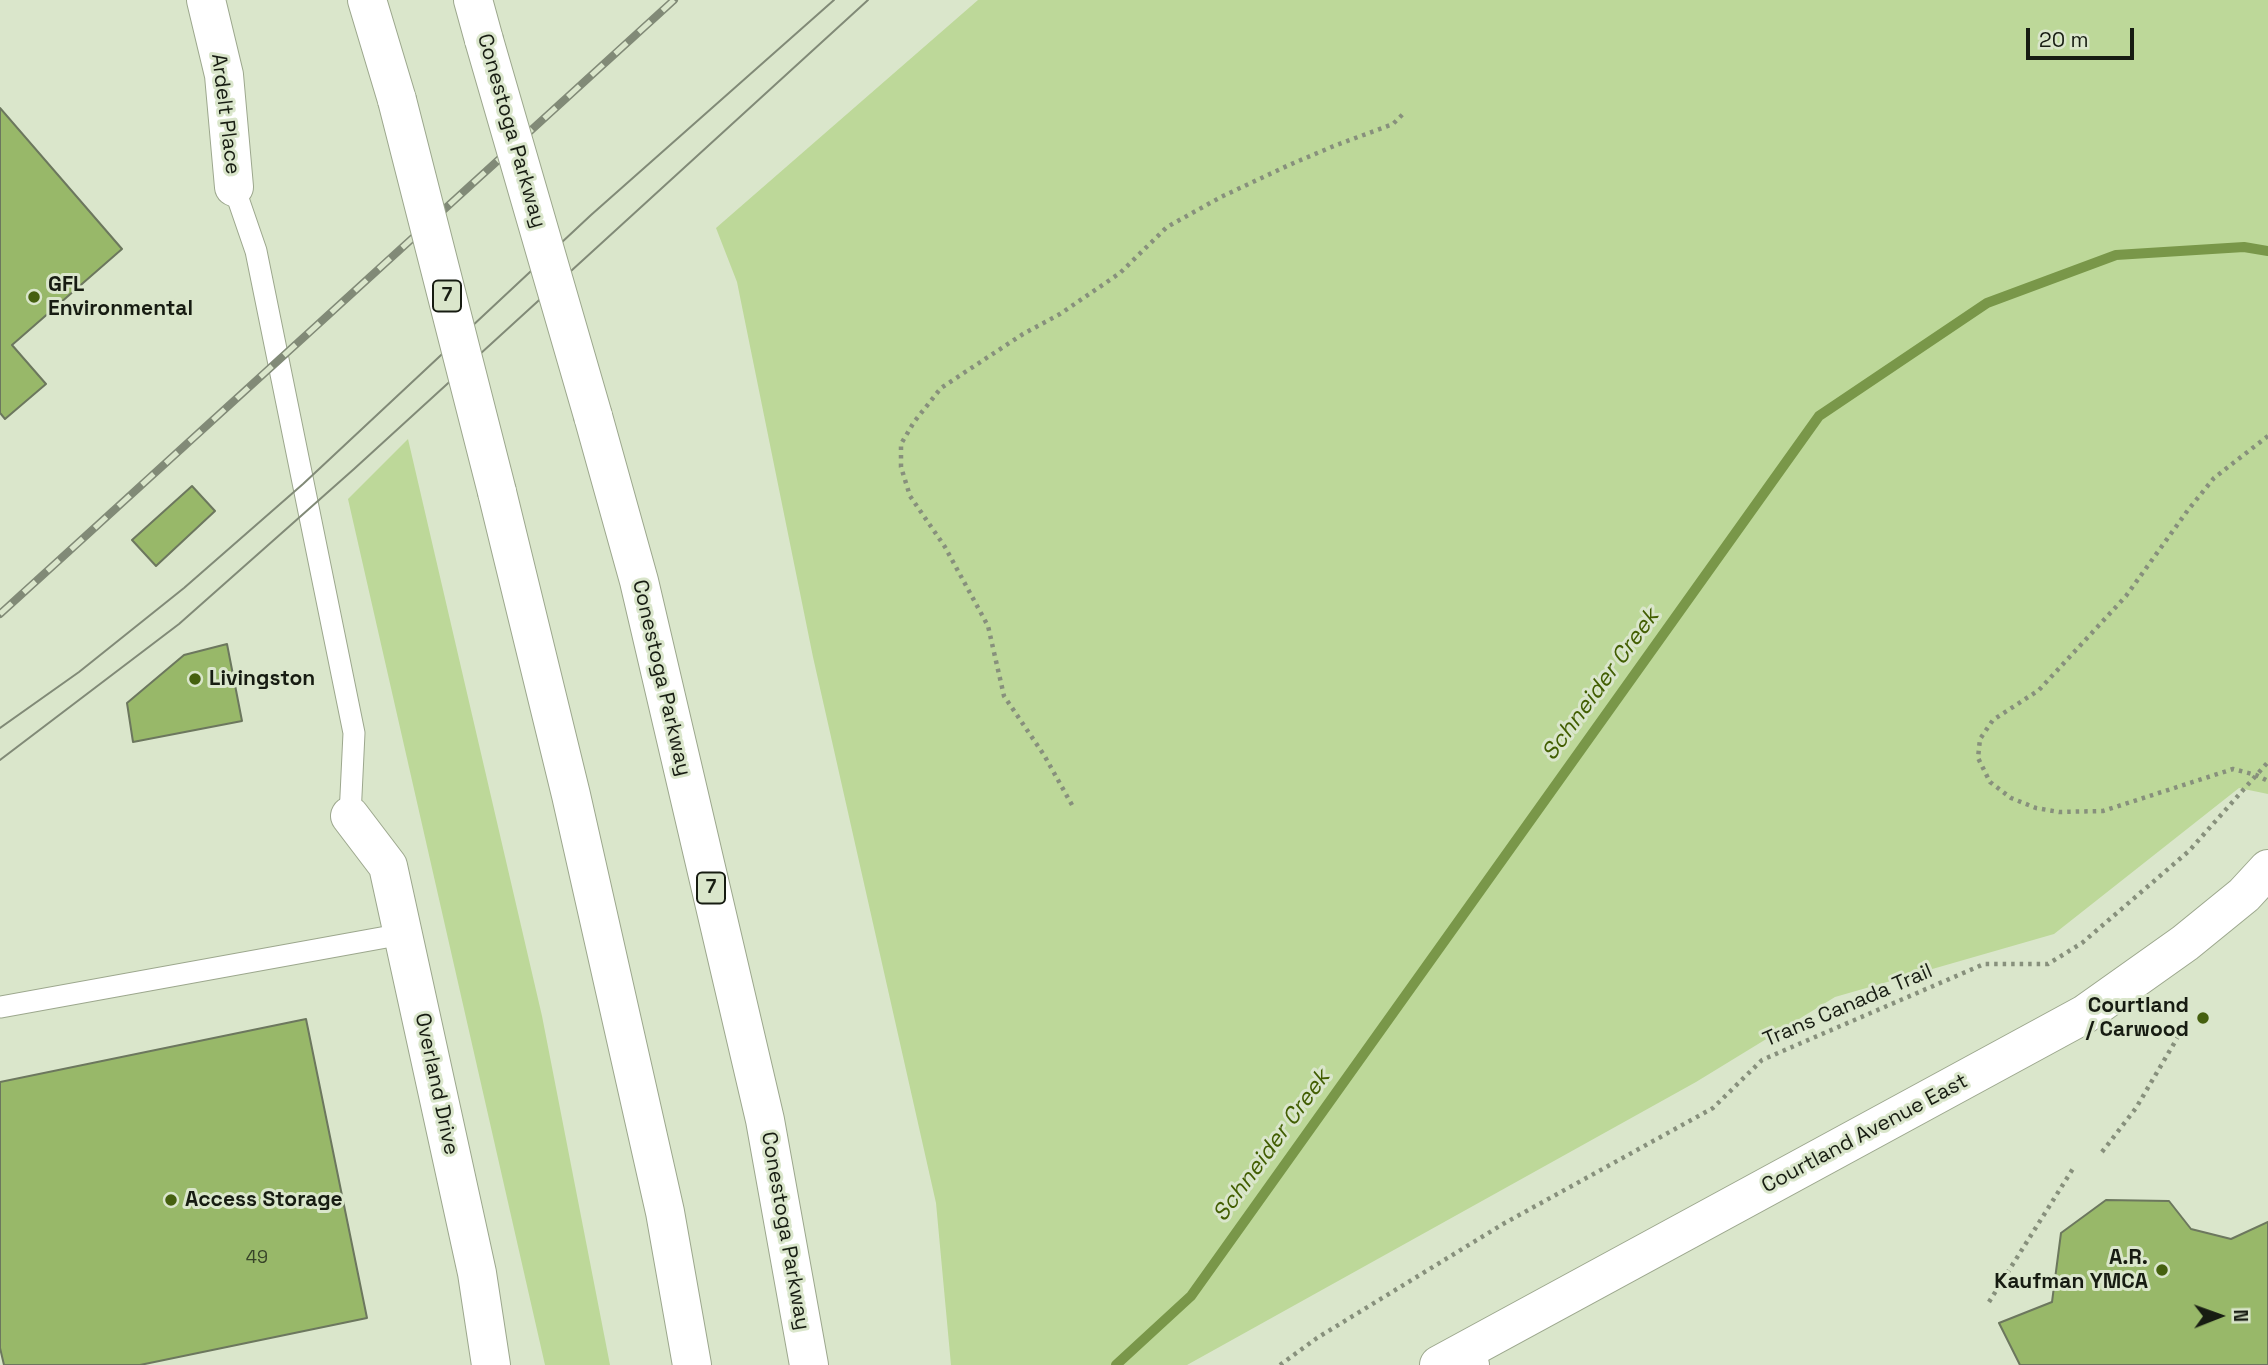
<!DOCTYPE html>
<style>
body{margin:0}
#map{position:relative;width:2268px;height:1365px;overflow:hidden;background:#dae6cb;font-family:"Space Grotesk",sans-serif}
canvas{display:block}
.north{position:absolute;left:2184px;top:1281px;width:70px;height:70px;-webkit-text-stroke:5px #dae6cb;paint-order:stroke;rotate:89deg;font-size:19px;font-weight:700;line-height:28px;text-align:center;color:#171c12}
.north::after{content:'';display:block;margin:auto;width:24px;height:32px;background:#171c12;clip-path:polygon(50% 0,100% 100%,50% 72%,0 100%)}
.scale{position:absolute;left:2026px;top:28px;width:108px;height:32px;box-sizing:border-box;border:4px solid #171c12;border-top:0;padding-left:9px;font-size:21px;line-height:24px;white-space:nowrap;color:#171c12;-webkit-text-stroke:5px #dae6cb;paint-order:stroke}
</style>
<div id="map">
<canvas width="2268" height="1365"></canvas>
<div class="north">N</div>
<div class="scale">20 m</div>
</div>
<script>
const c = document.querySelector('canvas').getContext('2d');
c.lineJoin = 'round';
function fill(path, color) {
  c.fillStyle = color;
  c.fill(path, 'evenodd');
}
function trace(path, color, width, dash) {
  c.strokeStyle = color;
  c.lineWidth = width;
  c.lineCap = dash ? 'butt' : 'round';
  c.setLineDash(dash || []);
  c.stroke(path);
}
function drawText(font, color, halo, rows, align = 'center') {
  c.font = font + ' "Space Grotesk",sans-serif';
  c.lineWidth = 6;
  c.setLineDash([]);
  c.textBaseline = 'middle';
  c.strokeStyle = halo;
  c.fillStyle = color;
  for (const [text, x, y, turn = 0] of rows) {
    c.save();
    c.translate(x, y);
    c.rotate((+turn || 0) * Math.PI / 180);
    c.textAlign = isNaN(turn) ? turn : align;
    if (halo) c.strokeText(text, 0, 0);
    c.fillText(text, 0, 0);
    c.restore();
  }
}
fill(new Path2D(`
 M978,0H2268V794L2239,788L2054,934L1835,997L1696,1082L1187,1365H951L936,1203L813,657L737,282L716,228Z
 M408,439L542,1016L610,1365H545L348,499Z`), '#bdd899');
trace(new Path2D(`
 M1116,1365L1191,1296L1819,416L1987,303L2116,255L2244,247L2268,251`), '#799749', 10);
const building = new Path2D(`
 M0,108L122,249L12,345L46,384L5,419L0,413Z
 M192,486L215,511L156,566L132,540Z
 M227,644L242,721L133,742L127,703L184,655Z
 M306,1019L367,1318L140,1365H4L0,1348V1082Z
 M2106,1200L2169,1201L2191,1229L2231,1239L2268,1222V1365H2020L1999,1323L2052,1302L2061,1233Z`);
fill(building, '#98b869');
trace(building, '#6c775e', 2);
const service = new Path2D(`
 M234,187L256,251L354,733L350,816
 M1,1007L403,934`);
const minor = new Path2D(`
 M206,0L224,75L234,187
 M350,816L388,866L477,1273L491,1365`);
const secondary = new Path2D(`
 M1439,1365L2085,1014L2185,943L2244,895L2268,869`);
const motorway = new Path2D(`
 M367,0L397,100
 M473,0L484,40
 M593,416L639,581L765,1120L809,1365
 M497,492L571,795L665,1212L692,1365
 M1463,1353L1470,1365`);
trace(service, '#9ca78d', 23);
trace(minor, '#9ca78d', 40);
trace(secondary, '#9ca78d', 40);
trace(motorway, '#9ca78d', 40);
trace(new Path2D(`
 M2268,436L2214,478L2188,510L2126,596L2039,690L1993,720L1980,739L1978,758L1990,782L2011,798L2036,808L2059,812L2103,811L2233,769L2256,775L2268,781
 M1072,805L1044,755L1004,696L988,626L945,547L910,496L901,467V444L914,422L941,388L1023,334L1060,314L1120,273L1167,227L1221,197L1289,165L1334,146L1393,124L1405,112
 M2102,1152L2136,1108L2189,1018
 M1989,1302L2074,1167
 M1280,1365L1317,1338L1503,1224L1713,1108L1762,1060L1984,964H2048L2082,943L2189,851L2268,762`), '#87907c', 4.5, [3.5, 5]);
trace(service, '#fff', 21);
trace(minor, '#fff', 38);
trace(secondary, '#fff', 38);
trace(motorway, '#fff', 38);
trace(new Path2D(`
 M0,728L79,672L184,588L303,484L591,215L834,0
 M0,760L179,624L354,469L868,0`), '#818a77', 2);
const rail = new Path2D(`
 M0,614L674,0`);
trace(rail, '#818a77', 8);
trace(rail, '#dae6cb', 5, [16]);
const motorwayBridge = new Path2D(`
 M484,40L593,416
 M397,100L497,492`);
trace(motorwayBridge, '#9ca78d', 40, []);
trace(motorwayBridge, '#fff', 38);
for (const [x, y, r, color] of [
 [34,297,7,"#45600f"],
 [195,679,7,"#45600f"],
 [2203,1018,7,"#45600f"],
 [171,1200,7,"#45600f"],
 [2162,1270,7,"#45600f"]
]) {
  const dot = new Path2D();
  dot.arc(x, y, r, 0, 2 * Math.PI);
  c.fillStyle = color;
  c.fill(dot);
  trace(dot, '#dae6cb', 2.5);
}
drawText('18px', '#374328', null, [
 ["49",257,1258]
]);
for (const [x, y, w] of [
 [447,296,28],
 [711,888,28]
]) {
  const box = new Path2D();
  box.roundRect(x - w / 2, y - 15.5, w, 31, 5);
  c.fillStyle = '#dae6cb';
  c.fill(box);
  trace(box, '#171c12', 2);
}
drawText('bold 19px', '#171c12', null, [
 ["7",447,296],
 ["7",711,888]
]);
drawText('21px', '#171c12', '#dae6cb', [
 ["Ardelt Place",225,114,83],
 ["Conestoga Parkway",511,131,74],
 ["Conestoga Parkway",661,678,77],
 ["Trans Canada Trail",1848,1006,-23],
 ["Overland Drive",436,1084,78],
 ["Courtland Avenue East",1865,1134,-28],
 ["Conestoga Parkway",785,1231,80]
]);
drawText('bold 21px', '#171c12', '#dae6cb', [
 ["GFL",48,285],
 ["Environmental",48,309],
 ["Livingston",209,679],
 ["Courtland",2189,1006,"right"],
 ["/ Carwood",2189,1030,"right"],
 ["Access Storage",185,1200],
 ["A.R.",2148,1258,"right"],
 ["Kaufman YMCA",2148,1282,"right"]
], 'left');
drawText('italic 23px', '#425e02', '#dae6cb', [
 ["Schneider Creek",1601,685,-54],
 ["Schneider Creek",1272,1146,-54]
]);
</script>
